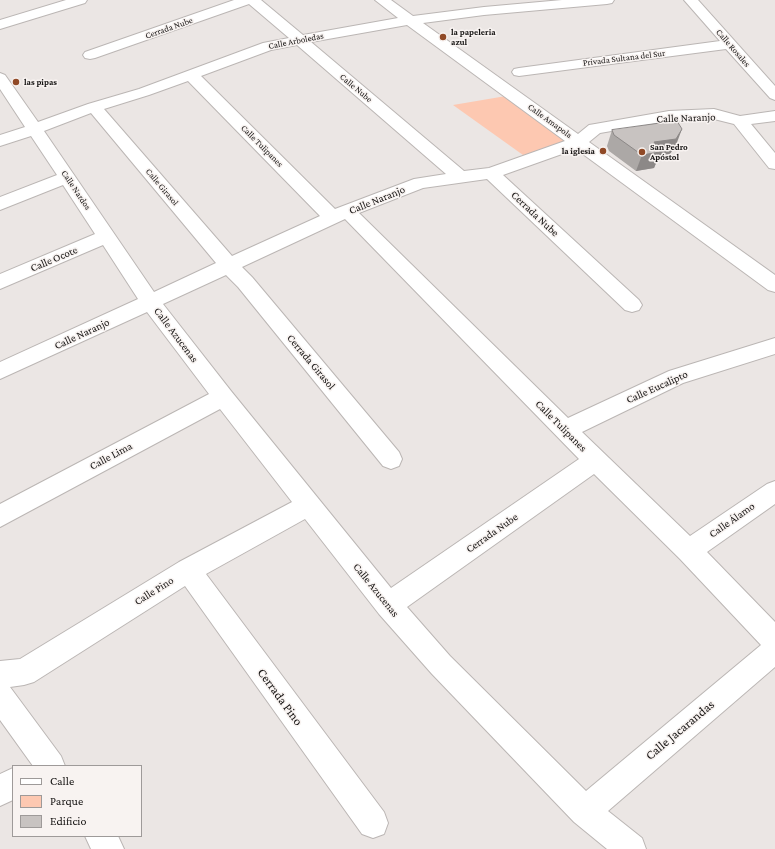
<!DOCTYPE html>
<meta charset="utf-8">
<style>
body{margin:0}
#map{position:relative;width:775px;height:849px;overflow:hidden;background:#ebe6e4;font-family:"Crimson Pro",serif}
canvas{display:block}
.legend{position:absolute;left:12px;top:765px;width:130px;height:72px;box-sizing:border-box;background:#f8f3f1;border:1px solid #9e9a99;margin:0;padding:5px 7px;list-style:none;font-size:12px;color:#171514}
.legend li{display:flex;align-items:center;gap:8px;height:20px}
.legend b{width:20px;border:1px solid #9e9a99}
</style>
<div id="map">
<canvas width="775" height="849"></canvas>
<ul class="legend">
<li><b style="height:5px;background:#fff"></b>Calle</li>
<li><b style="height:11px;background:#fdc8b1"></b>Parque</li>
<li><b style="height:11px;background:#c8c3c1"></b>Edificio</li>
</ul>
</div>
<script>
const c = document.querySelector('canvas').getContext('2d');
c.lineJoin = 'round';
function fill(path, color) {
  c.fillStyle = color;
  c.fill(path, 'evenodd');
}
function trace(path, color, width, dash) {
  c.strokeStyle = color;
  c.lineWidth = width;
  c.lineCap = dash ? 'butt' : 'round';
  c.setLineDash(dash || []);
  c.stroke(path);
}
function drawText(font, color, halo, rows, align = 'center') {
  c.font = font + ' "Crimson Pro",serif';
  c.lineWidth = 3;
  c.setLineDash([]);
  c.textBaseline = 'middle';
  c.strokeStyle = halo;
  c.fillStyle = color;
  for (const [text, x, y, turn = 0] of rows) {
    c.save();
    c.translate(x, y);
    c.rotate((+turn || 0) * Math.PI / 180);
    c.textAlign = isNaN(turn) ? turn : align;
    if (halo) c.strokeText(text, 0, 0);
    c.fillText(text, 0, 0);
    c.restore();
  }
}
fill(new Path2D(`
 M512,95L581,145L523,155L453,105Z`), '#fdc8b1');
const minor = new Path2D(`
 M66,0H87L85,3L0,29V20Z
 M234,0H261L303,35L398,18L375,0H391L413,16L484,7L562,0H614L612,3L607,4L484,15L423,23L578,134L589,125L595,124L669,111L714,109L740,116L775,111V121L751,124L775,153V169L769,168L734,124L714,119L669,121L600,133L589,142L775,275V292L768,290L576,149L503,175L639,300L642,305L639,310L632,312L625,310L487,179L423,188L359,213L568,418L669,371L775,338V354L683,383L582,432L690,536L767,484L775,481V504L707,552L775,622V667L608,811L642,838L646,849H607L574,822L432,674L379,614L305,519L206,574L384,812L388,823L384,834L373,838L362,834L185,586L34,682L24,685L10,687L61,756L65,766H33L0,720V661L20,659L179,562L292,502L220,409L0,527V504L209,394L147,312L0,379V362L138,299L103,245L0,289V274L95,234L63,185L0,210V197L57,175L31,136L0,146V135L25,127L0,89V73L5,75L38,122L88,104L139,89L263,43L289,38L249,4L95,58L90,59L85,58L83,55L85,52ZM407,25L565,141L489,168L464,171L311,42ZM297,45L446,174L414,179L335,209L201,76L271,50ZM188,81L320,216L232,256L104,109L149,95ZM91,113L216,263L154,292L44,131ZM345,219L579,459L391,588L231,391L163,304L226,275L238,287L383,466L391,469L399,466L402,459L399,452L252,277L242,267ZM594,474L680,559L761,645L586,791L450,656L407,607Z
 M684,0H698L775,86V100L770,98L726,49L519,76L514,75L512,72L514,69L519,68L720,41Z
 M13,768V800L0,806V774Z
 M85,836H118L124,849H91Z`);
trace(minor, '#bbb6b4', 2);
fill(minor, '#fff');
fill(new Path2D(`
 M612,130L676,145L670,154L659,156L654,168L636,171L609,151L607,146Z`), '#aca8a6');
fill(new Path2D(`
 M682,129L676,145L670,154L659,156L654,168L636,171L642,155L654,142Z`), '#8c8887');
const building = new Path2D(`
 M677,121L682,129L676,139L654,142L660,152L642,155L614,135L612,130Z`);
fill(building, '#c8c3c1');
trace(building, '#8c8887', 1);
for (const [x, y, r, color] of [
 [443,37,4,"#904926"],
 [16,82,4,"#904926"],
 [603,151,4,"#904926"],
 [642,152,4,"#904926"]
]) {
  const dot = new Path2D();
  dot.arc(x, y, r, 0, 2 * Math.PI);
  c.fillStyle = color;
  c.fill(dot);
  trace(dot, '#f8f3f1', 1.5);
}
drawText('9px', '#171514', '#f8f3f1', [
 ["Cerrada Nube",169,28,-19],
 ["Calle Arboledas",296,41,-11],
 ["Calle Rosales",733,48,49],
 ["Privada Sultana del Sur",624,58,-7],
 ["Calle Nube",356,88,40],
 ["Calle Amapola",550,121,36],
 ["Calle Tulipanes",262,146,45],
 ["Calle Girasol",162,187,50],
 ["Calle Nardos",76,190,56]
]);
drawText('bold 9px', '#171514', '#f8f3f1', [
 ["la papeleria",451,32],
 ["azul",451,42],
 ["las pipas",24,82],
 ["San Pedro",650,147],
 ["Apóstol",650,157],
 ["la iglesia",595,151,"right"]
], 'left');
drawText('11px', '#171514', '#f8f3f1', [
 ["Calle Naranjo",686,118,-2],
 ["Calle Naranjo",377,200,-22],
 ["Cerrada Nube",535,214,43],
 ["Calle Ocote",54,259,-23],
 ["Calle Naranjo",82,334,-25],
 ["Calle Azucenas",176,335,53],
 ["Cerrada Girasol",311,362,50],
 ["Calle Eucalipto",657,387,-24],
 ["Calle Tulipanes",561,426,45],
 ["Calle Lima",111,456,-28],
 ["Calle Álamo",732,520,-35],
 ["Cerrada Nube",492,533,-35],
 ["Calle Azucenas",376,590,51],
 ["Calle Pino",154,591,-32]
]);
drawText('13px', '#171514', '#f8f3f1', [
 ["Cerrada Pino",280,697,54],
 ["Calle Jacarandas",680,730,-40]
]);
</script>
